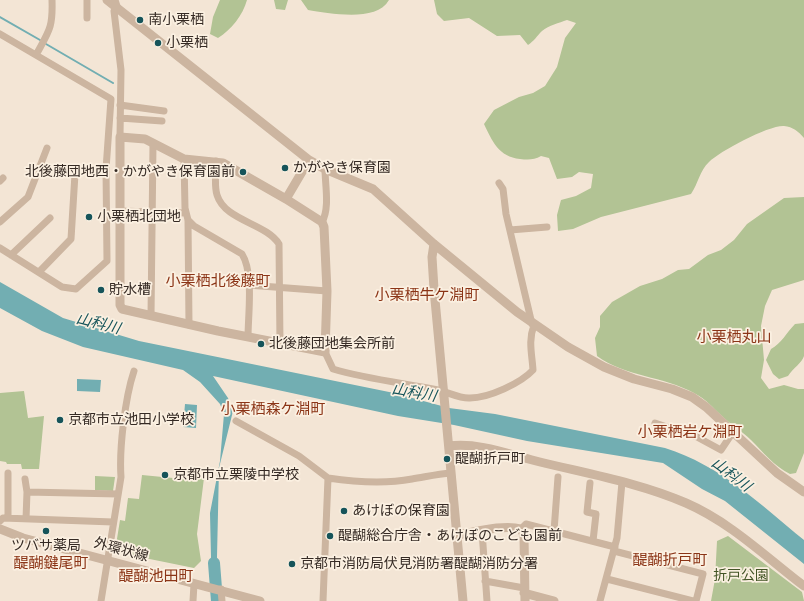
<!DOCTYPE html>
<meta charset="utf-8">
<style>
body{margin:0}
canvas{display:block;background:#f3e5d5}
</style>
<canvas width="804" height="601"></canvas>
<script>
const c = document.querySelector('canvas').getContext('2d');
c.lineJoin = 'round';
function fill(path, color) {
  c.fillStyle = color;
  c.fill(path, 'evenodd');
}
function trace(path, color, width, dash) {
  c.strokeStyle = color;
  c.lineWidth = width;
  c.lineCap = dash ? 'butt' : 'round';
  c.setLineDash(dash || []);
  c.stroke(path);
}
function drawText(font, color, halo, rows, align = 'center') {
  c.font = font + ' "Noto Sans","Noto Sans JP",sans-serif';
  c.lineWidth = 3.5;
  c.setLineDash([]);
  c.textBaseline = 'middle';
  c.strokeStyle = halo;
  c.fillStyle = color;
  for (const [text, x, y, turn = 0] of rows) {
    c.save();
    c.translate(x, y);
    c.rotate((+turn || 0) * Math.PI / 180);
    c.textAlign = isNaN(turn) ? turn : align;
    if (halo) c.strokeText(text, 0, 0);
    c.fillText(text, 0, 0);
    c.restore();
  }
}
fill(new Path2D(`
 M220,0H247C243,15 231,30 218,38L210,34L213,17Z
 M274,0H288L285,10L276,9Z
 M301,0H389C376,23 329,13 308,10Z
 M434,0H804V138C798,131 793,127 784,126C769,125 720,151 709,162C700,170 698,184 691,194L601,217L573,229L558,231L557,215L561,200L576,196L591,188L593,174L579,172L572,177L557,179L549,158L541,156C534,160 528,160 520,159C499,157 492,141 484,124L494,110L519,97L533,93L545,86L557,67L565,38L576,23L567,20C559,23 549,25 542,31C537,36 534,41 528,45L520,35L497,36L469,18L444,21L437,14Z
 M804,197V280L772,290L765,306L761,326L764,360L761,378L769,389L784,385L798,389H804V453L796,473L790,474C774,466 763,452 751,440C742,431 731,425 722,416C713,408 706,399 694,393C663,376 626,377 597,356L595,338L600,327V316L612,302L640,286L662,279L678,270L689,269L708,255L721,250L734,240L747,224L784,198Z
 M804,323V356C802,363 793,368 788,376L779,379L773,374L766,360L771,349C781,344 787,332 795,324Z
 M24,391L28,418L44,416L39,469H22L21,464H7L6,462L0,461V393Z
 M178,473L198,475V477L204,478L197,534L201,561L194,568L125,554L116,545L120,520L125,521L128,498L139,499L142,475L173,478Z
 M95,476L115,477L113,491L95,490Z
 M728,536L802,592L804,601H711L715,579L717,541Z`), '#b2c394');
fill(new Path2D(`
 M0,282L63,318L139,341L394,393L449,408L495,414L665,448C720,465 761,505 804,540V564L725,501L702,489L663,463L527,441L454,425L398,416L213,376L228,398L233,411L219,468L216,601H212L210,513L220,461L224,414L220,404L200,382L183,370L83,347L42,331L0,308Z
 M77,379L101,380L100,392L77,391Z
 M185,404L197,405L196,428L183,427Z`), '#72aeb2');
trace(new Path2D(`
 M0,17L40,40
 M46,44L113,83`), '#72aeb2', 2);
trace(new Path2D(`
 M214,563L217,601`), '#72aeb2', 12);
trace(new Path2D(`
 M87,0V18
 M115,0L117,6L114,11L121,70L120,137
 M0,34L111,99L106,169L107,261L76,289L62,287L0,248
 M36,55C49,31 53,28 52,0
 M120,105L164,111
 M120,118L162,121
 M184,159L185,208L188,220L189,325
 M216,161C216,172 214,186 217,195C225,221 266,223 279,244L280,344
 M0,181L3,178
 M499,183L503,189L506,214L532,324
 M120,211L185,213
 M188,220L194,226L242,254C254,273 248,315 248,337
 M0,222L28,197L47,148
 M322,222C330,208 325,185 325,169
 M510,230L547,227
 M11,255L50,218
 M39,272L71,239L75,174
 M248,285L327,291
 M151,316L153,144
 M325,352L333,369C367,379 403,383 438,390C448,392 460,399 470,398C489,398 521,383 533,370C532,354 528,341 534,325
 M236,421L299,456L328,478
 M655,423L697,437L721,450L733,432
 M25,479L27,492
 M590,483L587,512L596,514L593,541
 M8,518V473
 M26,519L27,492L118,494
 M0,521L3,518L113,522
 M521,529L526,524L615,547
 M482,531L487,601
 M554,531L558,477
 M614,551L703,574L696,601
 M607,579L693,601
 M485,581L524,588
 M221,589L222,601
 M101,601L121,477C119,449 125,398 134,371
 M193,601L194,584
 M323,601L328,478C355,482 385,484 412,479C425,477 437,474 451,473
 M600,601L617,538L622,482`), '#ccb5a0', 7);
trace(new Path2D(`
 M107,0L309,160L325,169L373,189L434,244L517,312L568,347L604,367L634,379L672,389L692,397L706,407L777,473L804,492
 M120,137L145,139L184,159L223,163L286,199L322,222L324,227L327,291L325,352L218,331L122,309L120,305Z
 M286,199L309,160
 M434,244L432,257L434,289L463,601
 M449,446C479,442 511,455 540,462C589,474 640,483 686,503C730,522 766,557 804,586
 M0,529L23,538L260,601
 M457,535C475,532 504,524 521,529L524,535L525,601
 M524,593L554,601`), '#ccb5a0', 9);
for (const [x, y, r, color] of [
 [140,20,4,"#16545a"],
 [158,43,4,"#16545a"],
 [285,168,4,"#16545a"],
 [243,172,4,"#16545a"],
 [89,217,4,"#16545a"],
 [101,290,4,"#16545a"],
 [261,344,4,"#16545a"],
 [60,420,4,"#16545a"],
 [447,459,4,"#16545a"],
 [165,475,4,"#16545a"],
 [344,511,4,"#16545a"],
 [46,531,4,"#16545a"],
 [330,536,4,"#16545a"],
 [292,564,4,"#16545a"]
]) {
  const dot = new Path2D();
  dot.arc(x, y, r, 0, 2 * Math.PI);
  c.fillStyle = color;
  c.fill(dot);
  trace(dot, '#fbf0e1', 1.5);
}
drawText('14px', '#352a24', '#fbf0e1', [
 ["南小栗栖",148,20],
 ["小栗栖",166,43],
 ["かがやき保育園",293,168],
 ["北後藤団地西・かがやき保育園前",235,172,"right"],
 ["小栗栖北団地",97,217],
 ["貯水槽",109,290],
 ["北後藤団地集会所前",269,344],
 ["京都市立池田小学校",68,420],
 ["醍醐折戸町",455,459],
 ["京都市立栗陵中学校",173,475],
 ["あけぼの保育園",352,511],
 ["醍醐総合庁舎・あけぼのこども園前",338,536],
 ["ツバサ薬局",46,546,"center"],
 ["京都市消防局伏見消防署醍醐消防分署",300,564]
], 'left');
drawText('14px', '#352a24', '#fbf0e1', [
 ["外環状線",121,550,15]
]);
drawText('14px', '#435526', '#fbf0e1', [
 ["折戸公園",741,576]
]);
drawText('15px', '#8b3416', '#fbf0e1', [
 ["小栗栖北後藤町",218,282],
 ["小栗栖牛ケ淵町",427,296],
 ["小栗栖丸山",734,338],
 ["小栗栖森ケ淵町",273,410],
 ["小栗栖岩ケ淵町",690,433],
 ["醍醐折戸町",670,561],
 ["醍醐鍵尾町",51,564],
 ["醍醐池田町",156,577]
]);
drawText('italic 15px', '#16545a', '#fbf0e1', [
 ["山科川",98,324,14],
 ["山科川",414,393,10],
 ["山科川",731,475,37]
]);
</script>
